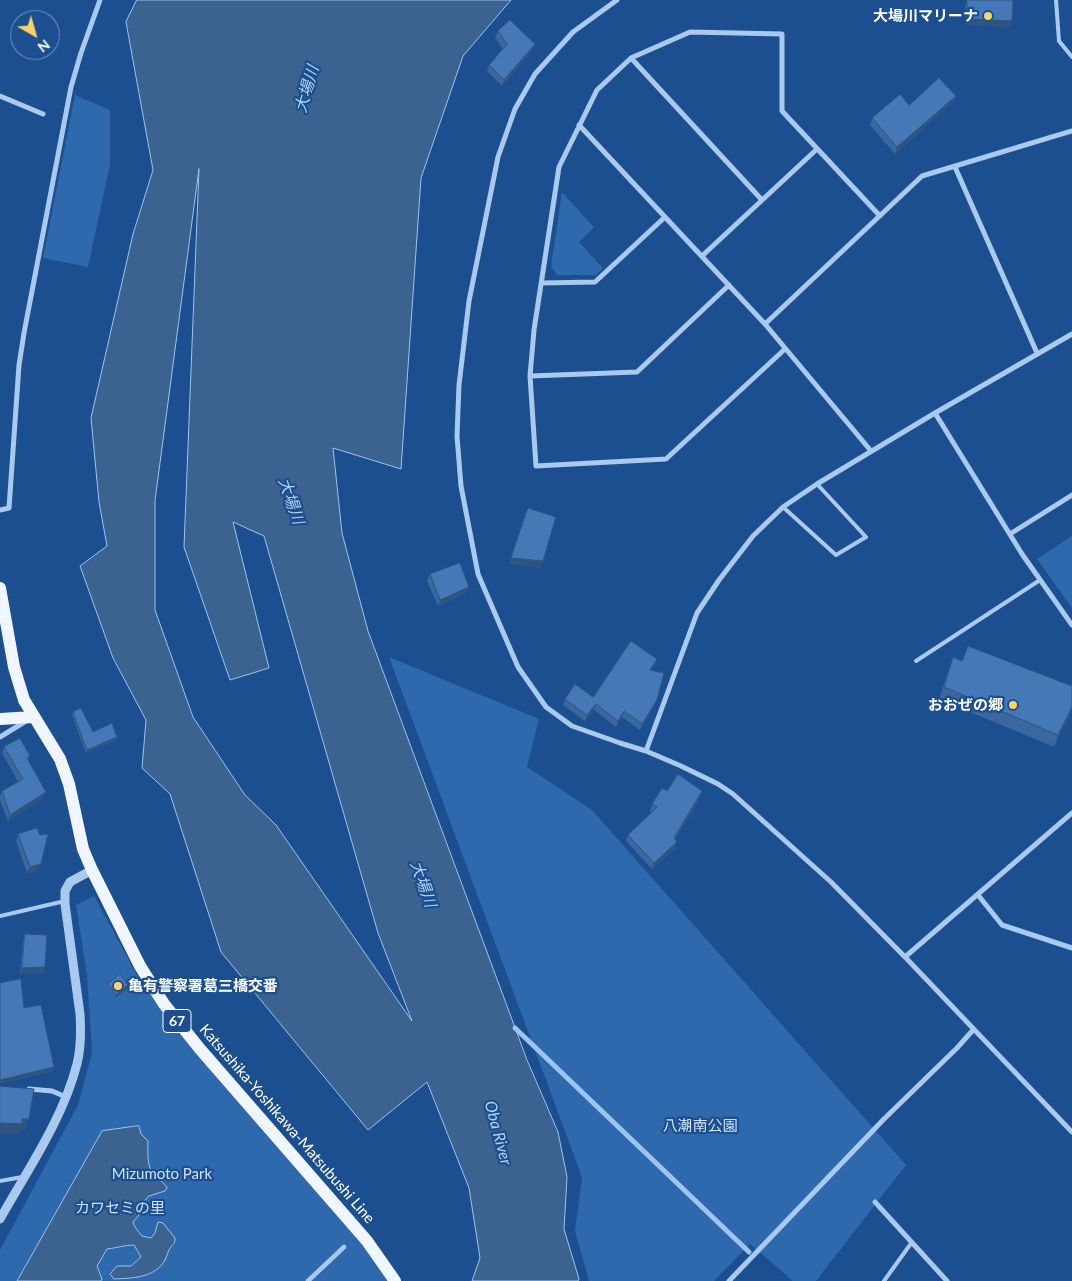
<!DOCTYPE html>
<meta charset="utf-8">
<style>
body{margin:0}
#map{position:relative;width:1072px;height:1281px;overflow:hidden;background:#1b4f8f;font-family:Lato,sans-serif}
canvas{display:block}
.north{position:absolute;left:10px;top:10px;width:50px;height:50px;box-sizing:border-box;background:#1b4f8f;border:1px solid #7695bc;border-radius:50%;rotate:142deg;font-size:14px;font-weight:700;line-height:20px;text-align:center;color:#fff}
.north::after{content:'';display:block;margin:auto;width:18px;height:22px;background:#ffd166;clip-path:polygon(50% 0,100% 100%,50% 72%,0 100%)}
</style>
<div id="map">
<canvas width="1072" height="1281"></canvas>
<div class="north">N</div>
</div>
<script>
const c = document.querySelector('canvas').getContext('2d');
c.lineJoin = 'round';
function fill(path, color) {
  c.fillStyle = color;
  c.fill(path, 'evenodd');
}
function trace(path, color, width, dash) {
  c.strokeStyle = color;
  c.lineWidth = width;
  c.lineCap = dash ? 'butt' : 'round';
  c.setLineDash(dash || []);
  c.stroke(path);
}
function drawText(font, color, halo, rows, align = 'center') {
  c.font = font + ' Lato,"Noto Sans JP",sans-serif';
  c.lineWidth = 4.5;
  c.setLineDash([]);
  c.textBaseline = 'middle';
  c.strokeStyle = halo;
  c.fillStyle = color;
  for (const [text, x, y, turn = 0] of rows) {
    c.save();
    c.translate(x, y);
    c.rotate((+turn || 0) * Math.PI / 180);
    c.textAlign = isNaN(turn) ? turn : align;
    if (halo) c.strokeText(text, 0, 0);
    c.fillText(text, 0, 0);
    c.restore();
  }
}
fill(new Path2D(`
 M75,95L110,110V165L88,267L43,258Z
 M562,192L594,227L579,242L603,268L596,275H557L551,267Z
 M1072,536V608L1037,559Z
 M389,657L539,719L527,767L592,810L906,1165L816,1281H793L750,1244L714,1281H589L575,1231L582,1177Z
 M94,896L137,975L169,1019L373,1257L389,1281H0V1250L78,1105L92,1053L87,975L76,905Z`), '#2e69ad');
const water = new Path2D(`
 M137,0H511L463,56L421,178L401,469L333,448L342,533L368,631L527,1060L558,1132L567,1177L564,1229L579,1279L578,1281H472L480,1258L469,1188L427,1082L368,1130L221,952L170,794L142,768L146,720L113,658L80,566L107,546L99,502L91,418L133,234L153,170L126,22ZM199,169L184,547L230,680L269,668L233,522L264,536L378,933L412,1021L276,825L245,795L193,717L155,610V501Z
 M139,1126L141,1134L148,1141C148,1152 146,1169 156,1177C160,1181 164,1182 167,1188L165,1191L149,1196L141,1204L139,1215L133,1222L135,1227L142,1236L151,1238L155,1233L158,1222L163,1223L175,1238C175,1244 173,1244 170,1248C168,1251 167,1256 165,1260C155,1278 133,1278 114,1279L110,1274L117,1266H131L141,1257L134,1245C125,1245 116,1248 107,1249L97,1266L102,1279L101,1281H17L102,1131Z`);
fill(water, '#3c6290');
trace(water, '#9cc4f0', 1);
trace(new Path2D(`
 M515,1028L749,1252`), '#9cc4f0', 5);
trace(new Path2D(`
 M1056,0L1059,41L1072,57
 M783,507L836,555L866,537L817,484
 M916,661L1040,580
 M0,916L65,901
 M0,1181L22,1177
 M884,1281L912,1242`), '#a9c9ee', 4);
trace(new Path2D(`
 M308,1281L344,1247`), '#a9c9ee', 4.5);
trace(new Path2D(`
 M617,0L573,32L535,74L515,109L498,157L469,301L459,385L457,436L461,486L478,574L518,667L546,707L572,726L620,743L646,751L681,766L718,784L733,794L831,882L905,957L1072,1132
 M631,58L762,200
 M0,96L43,114
 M579,125L765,324L871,451
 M955,167L1037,353
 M702,256L817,149
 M542,283L595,282L665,217
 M765,324L922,176L1072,131
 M785,349L666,459L536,466L530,376L534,330L559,167L597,90L631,58L690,32L782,34V111L880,216
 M530,376L637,372L729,285
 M935,413L1022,554L1072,625
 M0,510L9,508L19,365L24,333L71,87L81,53L100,0
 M1010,534L1072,495
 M0,737L26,721
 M646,751L697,613L719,580L753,536L783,507L817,484L935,413L1072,334
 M978,895L1002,925L1072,948
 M905,957L1072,813
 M29,1089L52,1091L66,1097
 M875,1202L947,1281
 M729,1281L884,1119L957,1048L973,1030`), '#a9c9ee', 5);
trace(new Path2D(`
 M0,1219C27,1171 63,1119 77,1064C81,1048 81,1030 80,1014L65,904V891L70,882L92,870`), '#a9c9ee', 9);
trace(new Path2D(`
 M0,588L14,667L24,700L60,759L69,784L83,849L92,870L140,966L164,1004L200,1049L367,1241L395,1281
 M0,719L33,717`), '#f0f6ff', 12);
fill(new Path2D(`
 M967,0L1010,27L966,25L965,6Z
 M498,31L533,50L502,86L487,71L489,65L503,49L495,38Z
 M956,96L953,102L895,154L870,125L872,118L909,105Z
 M430,574L466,593L438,606L427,581Z
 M953,657L1072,710L1054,747L939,699Z
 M657,659L655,665L651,670L654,706L640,730L622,717L616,727L594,710L585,721L563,705L565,699L593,697Z
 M73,712L93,732L116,740L86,753L72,715Z
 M4,747L30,756L28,761L43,798L8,821L0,800V796L2,791L18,782L2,753Z
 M667,791H702L700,798L675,839V849L652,869L626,841L628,835L652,812L650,811L652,804Z
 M18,834L40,835L38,871L27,873L16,841Z
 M25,934L43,974H20L23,940Z
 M108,984L127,989L115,998L107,987Z`), '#3a679d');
fill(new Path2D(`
 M968,19L1012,21L1010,27L966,25Z
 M535,44L533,50L502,86L504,80Z
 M956,96L953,102L895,154L897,147Z
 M511,558L543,561L540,568L509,564Z
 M469,587L466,593L438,606L440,600Z
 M657,659L655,665L648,676L650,670Z
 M657,700L654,706L640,730L642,724Z
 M596,704L594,710L585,721L587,715Z
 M1072,707V710L1054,747L1058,735Z
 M624,711L622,717L616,727L618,721Z
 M117,737L116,740L86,753L87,750Z
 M702,791L700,798L671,844L674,838Z
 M46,792L43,798L8,821L10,815Z
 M677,842L675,849L652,869L654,863Z
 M41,864L38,871L27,873L30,867Z
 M45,967L43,974H20L22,968Z
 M128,985L127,989L115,998L116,995Z
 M54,1067L52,1072L0,1084V1080Z
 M22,1119H29L25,1130L19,1131L18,1135L0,1134V1123Z`), '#305480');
const building = new Path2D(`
 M967,0H1013L1012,21L968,19Z
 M510,20L535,44L504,80L489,65L507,44L498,31Z
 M939,78L956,96L897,147L872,118L900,94L909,105Z
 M528,508L556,517L543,561L511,558Z
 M460,563L469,587L440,600L430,574Z
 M631,641L657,659L650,670L664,673L657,700L642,724L624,711L618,721L596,704L587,715L565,699L575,684L593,697Z
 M968,646L1072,686V707L1058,735L944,687L953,657L962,661Z
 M81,708L93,732L112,723L117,737L87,750L73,712Z
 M20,738L30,756L27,758L46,792L10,815L2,791L23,779L4,747Z
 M678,774L702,791L674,838L677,842L654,863L628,835L657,807L652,804L662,788L667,791Z
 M37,828L40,835L48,834L41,864L30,867L18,834Z
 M25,934L47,935L45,967L22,968Z
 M120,974L128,985L116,995L108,984Z
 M21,979L24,1008L41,1005L54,1067L0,1080V983Z
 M0,1086L34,1089L29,1119H22V1124L0,1123Z`);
fill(building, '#4478b7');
trace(building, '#305480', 1);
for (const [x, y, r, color] of [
 [988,16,5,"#ffd166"],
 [1013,705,5,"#ffd166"],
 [118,986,5,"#ffd166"]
]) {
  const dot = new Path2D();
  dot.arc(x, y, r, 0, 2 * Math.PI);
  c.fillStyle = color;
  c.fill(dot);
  trace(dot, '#1b4f8f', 2);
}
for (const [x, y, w] of [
 [177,1021,28]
]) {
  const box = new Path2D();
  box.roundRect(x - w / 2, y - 11.5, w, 23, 4);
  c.fillStyle = '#1b4f8f';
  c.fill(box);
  trace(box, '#fff', 1);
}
drawText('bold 14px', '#fff', null, [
 ["67",177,1021]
]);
drawText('bold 15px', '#fff', '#1b4f8f', [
 ["大場川マリーナ",978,16],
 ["おおぜの郷",1003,705],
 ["亀有警察署葛三橋交番",128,986,"left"]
], 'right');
drawText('15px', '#fff', '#1b4f8f', [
 ["Katsushika-Yoshikawa-Matsubushi Line",287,1124,49]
]);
drawText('15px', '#cfe3fa', '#1b4f8f', [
 ["八潮南公園",700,1126],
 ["Mizumoto Park",162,1174],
 ["カワセミの里",120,1208]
]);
drawText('italic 16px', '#b5d3f5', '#1b4f8f', [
 ["大場川",307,89,-74],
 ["大場川",291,501,71],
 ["大場川",423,884,71],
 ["Oba River",498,1133,75]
]);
</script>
